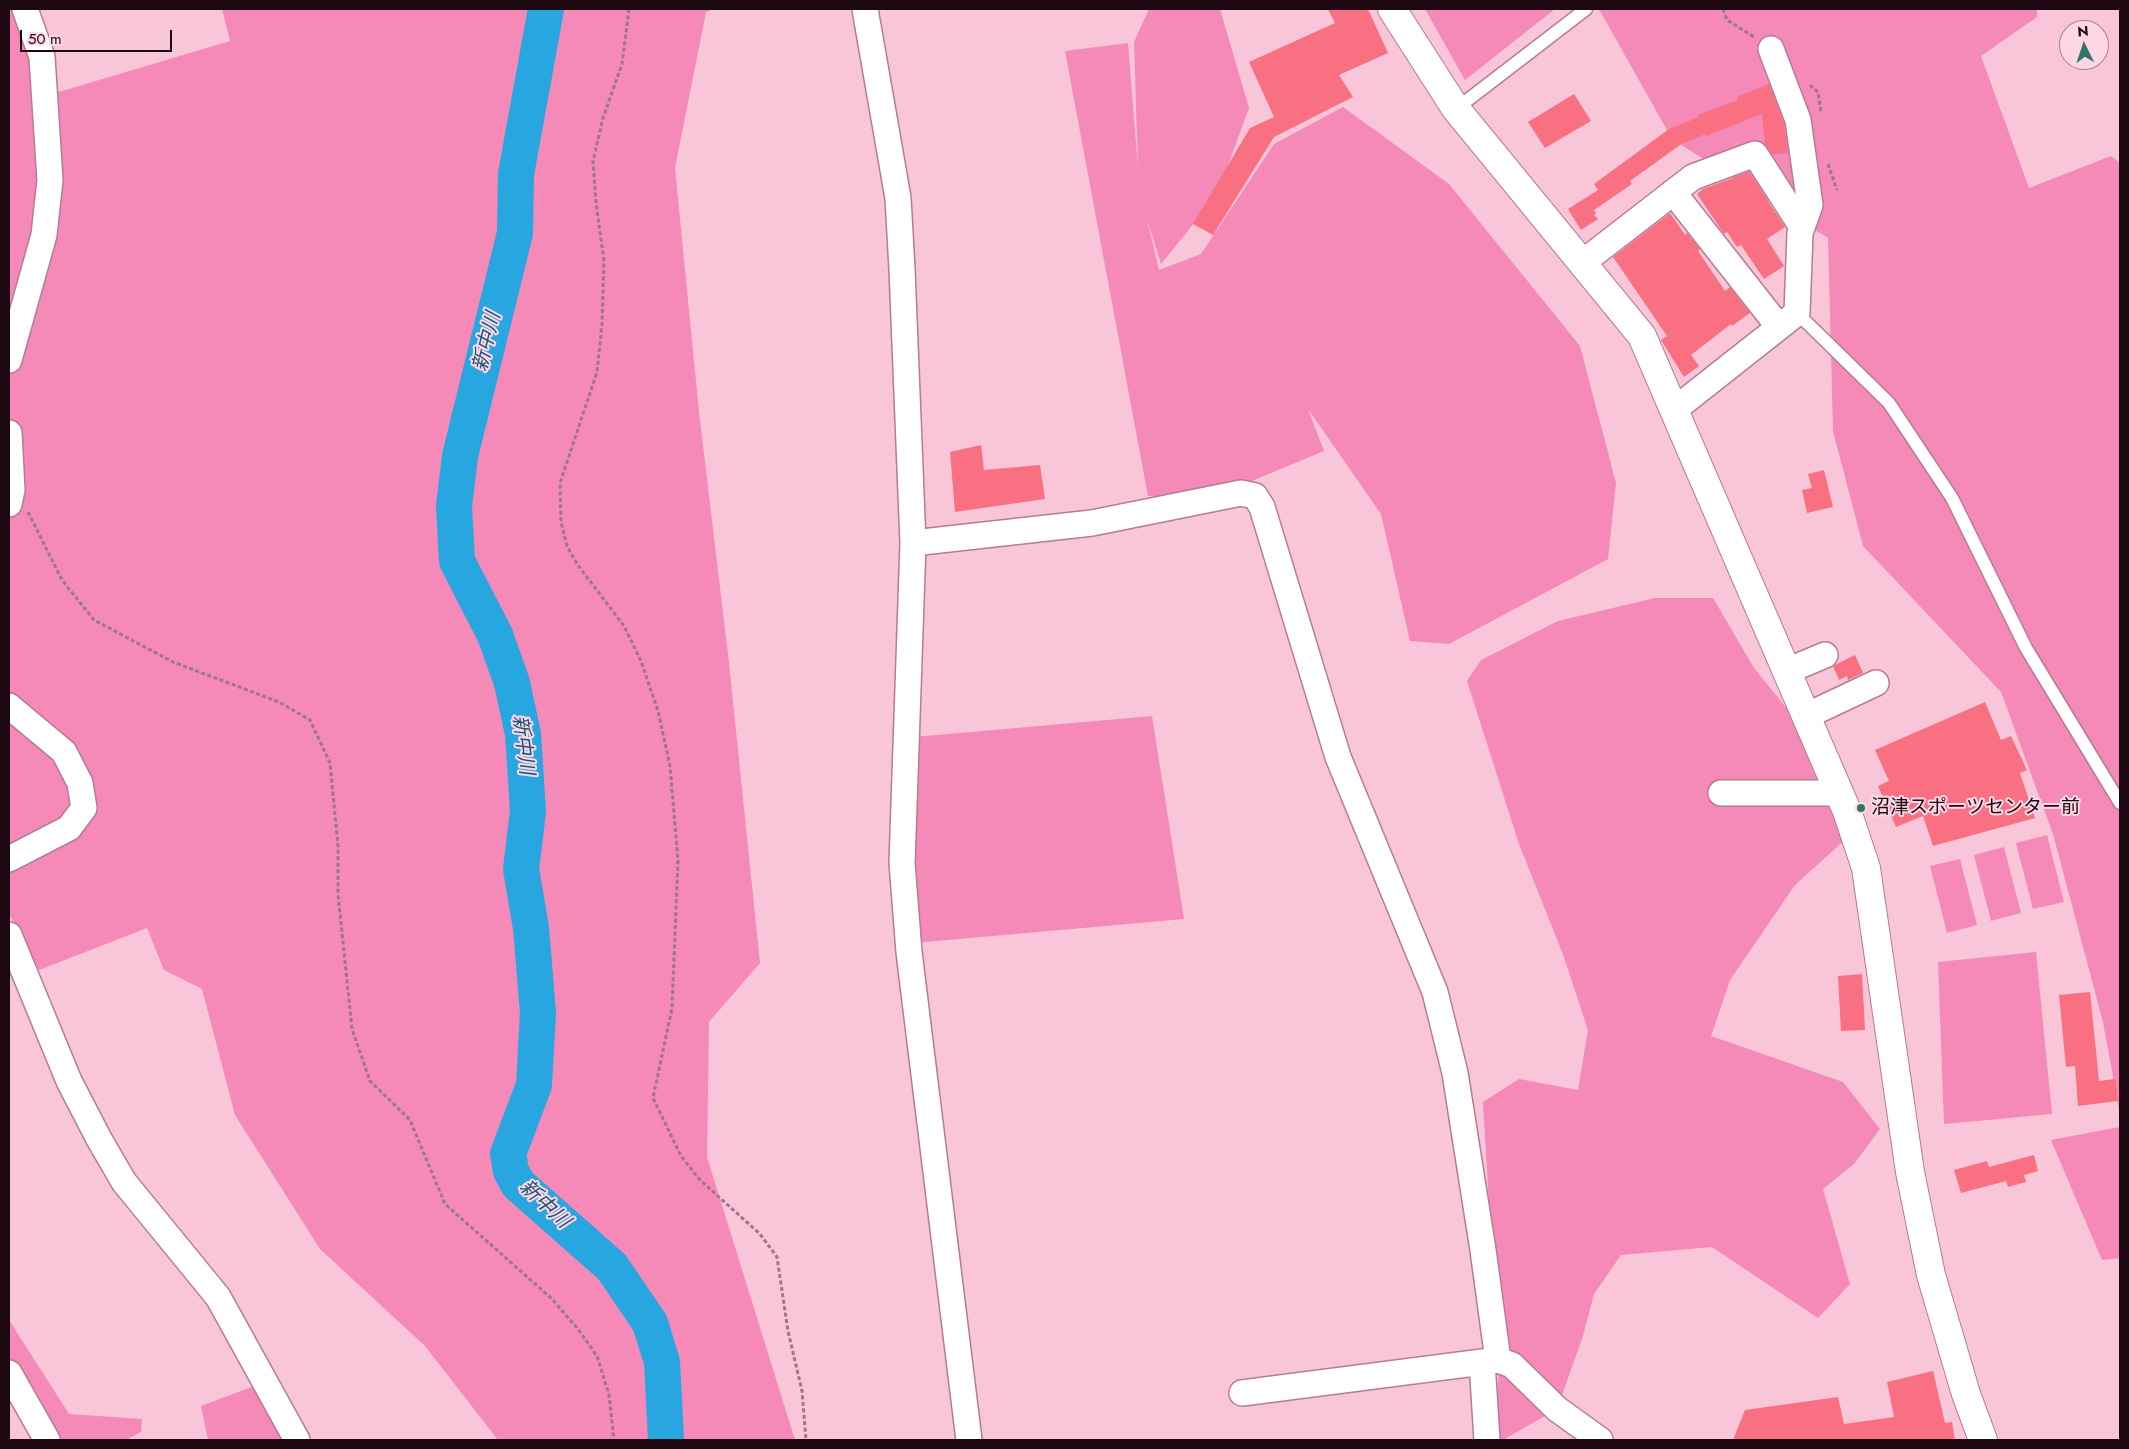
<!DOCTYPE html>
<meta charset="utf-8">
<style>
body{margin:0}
#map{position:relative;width:2129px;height:1449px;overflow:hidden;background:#f9c5d8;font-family:Jost,sans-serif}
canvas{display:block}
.frame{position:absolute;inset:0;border:10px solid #1d0811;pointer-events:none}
.north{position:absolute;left:2059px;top:20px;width:50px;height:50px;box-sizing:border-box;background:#fed6e5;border:1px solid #a48490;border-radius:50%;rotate:356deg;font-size:14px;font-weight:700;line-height:20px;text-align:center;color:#1d0811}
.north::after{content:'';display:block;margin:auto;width:18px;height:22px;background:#337463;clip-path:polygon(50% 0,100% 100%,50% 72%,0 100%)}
.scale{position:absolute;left:20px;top:30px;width:152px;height:22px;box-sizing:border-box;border:2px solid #1d0811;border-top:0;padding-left:6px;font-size:15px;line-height:18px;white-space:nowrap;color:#1d0811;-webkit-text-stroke:4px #fed6e5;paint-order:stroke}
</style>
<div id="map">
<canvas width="2129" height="1449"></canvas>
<div class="frame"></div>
<div class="north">N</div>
<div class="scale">50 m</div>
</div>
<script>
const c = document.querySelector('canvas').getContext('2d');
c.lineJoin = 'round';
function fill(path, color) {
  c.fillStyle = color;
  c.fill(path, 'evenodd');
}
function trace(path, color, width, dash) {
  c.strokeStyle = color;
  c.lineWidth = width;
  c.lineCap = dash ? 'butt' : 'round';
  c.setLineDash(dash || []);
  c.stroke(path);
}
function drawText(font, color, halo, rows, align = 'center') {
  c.font = font + ' Jost,"Noto Sans JP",sans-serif';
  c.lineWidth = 4;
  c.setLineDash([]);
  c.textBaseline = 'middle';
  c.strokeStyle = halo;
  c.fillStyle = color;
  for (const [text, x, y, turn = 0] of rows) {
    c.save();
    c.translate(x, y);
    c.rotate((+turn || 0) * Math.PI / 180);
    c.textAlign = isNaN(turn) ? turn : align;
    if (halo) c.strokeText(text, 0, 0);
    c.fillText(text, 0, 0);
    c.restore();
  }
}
fill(new Path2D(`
 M9,9H22L59,92L230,41L222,9H714L706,12L675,168L699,412L729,663L760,963L709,1022L707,1157L795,1440H498L425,1346L320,1249L235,1115L202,989L164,970L147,928L39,970L9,914Z
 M1149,9H1220L1249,108L1217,195L1161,264L1147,219L1159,270L1201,254L1274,144L1343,107L1449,184L1580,346L1616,483L1608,559L1449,644L1410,641L1381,514L1308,409L1324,451L1211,498L1148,496L1065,51L1128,43L1138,169L1134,42Z
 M1425,9H1555L1465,80Z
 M1599,9H2037V17L1981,56L2029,188L2111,156L2120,163V1115L2103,1022L2053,834L2001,692L1863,546L1833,431L1828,238L1672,139Z
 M1655,598H1713L1754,668L1821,751L1846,839L1795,885L1730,980L1711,1036L1843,1082L1880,1129L1854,1164L1823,1189L1850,1284L1818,1318L1712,1247L1621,1255L1594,1294L1582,1339L1557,1409L1503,1440H1493L1499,1371L1483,1102L1519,1079L1578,1090L1588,1030L1564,957L1519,844L1467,681L1481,660L1558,621Z
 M1152,716L1184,919L914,943V737Z
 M2047,835L2064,902L2033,909L2016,843Z
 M2004,847L2021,913L1991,921L1974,855Z
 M1960,859L1977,925L1947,933L1930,866Z
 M2036,952L2052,1114L1944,1124L1938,962Z
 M2120,1127V1258L2102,1260L2051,1140Z
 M9,1320L69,1414L142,1419L141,1432L126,1440H45L9,1369Z
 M254,1386L303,1440H208L201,1406Z`), '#f589b7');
trace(new Path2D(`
 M546,9L516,174L515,233L460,456L454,506L457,561L495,635L512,683L523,734L528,811L521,869L531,928L538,1013L534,1085L508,1154L511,1171L518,1184L612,1267L650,1323L662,1362L666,1440`), '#27a6e0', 36);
fill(new Path2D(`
 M1328,9H1368L1388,53L1339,75L1353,97L1274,137L1213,235L1193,224L1250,128L1274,117L1249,62L1335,23Z
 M1769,84L1784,124L1788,153L1772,154L1765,144L1762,114L1706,136L1705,134L1680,145L1630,181L1632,184L1594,210L1596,213L1594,215L1598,219L1581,230L1568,209L1598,190L1594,184L1669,129L1699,117L1698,115L1738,100L1737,97Z
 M1574,94L1591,121L1545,148L1528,122Z
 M1749,172L1785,227L1767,239L1784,266L1764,279L1741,245L1737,247L1727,232L1724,234L1697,194L1703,189Z
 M1670,213L1685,235L1687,233L1700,249L1698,251L1725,291L1730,287L1750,313L1732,326L1731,324L1691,355L1699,366L1684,377L1661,340L1667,336L1613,257Z
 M981,445L984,470L1040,465L1045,499L955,512L950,452Z
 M1824,470L1833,507L1807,513L1802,490L1812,488L1808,474Z
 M1855,655L1863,673L1848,680L1847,676L1839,680L1833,666Z
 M1985,702L2001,740L2011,736L2027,770L2020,773L2035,818L1933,846L1923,816L1896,827L1878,786L1889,781L1875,750Z
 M1862,974L1865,1030L1841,1031L1838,976Z
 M2090,992L2099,1081L2115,1079L2118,1101L2078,1106L2075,1066L2066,1067L2059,995Z
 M2034,1155L2038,1171L2024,1175L2026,1182L2008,1187L2006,1181L1961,1193L1954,1170L1987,1161L1989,1167Z
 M1933,1371L1945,1423L1952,1422L1955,1440H1733L1745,1410L1838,1397L1844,1424L1894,1417L1887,1382Z`), '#f87082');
const lane = new Path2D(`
 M1456,109L1586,9
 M1797,313L1889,403L1952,498L2026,648L2120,803`);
const street = new Path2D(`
 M865,9L898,198L902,269L913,543L902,863L909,952L969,1440
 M1673,192L1779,327
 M1582,263L1693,177L1755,154L1802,227
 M9,360L44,235L50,180L42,57L25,9
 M1674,410L1797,313L1800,233L1810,205L1798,120L1771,49
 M9,433L12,490L9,504
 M913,543L1092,523L1241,493L1255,496L1262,507L1338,757L1435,992L1455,1073L1483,1250L1498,1360
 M1787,671L1825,655
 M9,706L64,752L80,783L84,808L69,828L9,859
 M1806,716L1876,683
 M1721,793H1839
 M9,935L69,1081L99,1139L124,1182L218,1297L297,1440
 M1482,1362L1487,1440
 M9,1373L47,1440
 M1242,1393L1498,1360L1512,1365L1557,1409L1600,1440`);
const secondary = new Path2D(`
 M1392,9L1456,109L1642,336L1847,811L1866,868L1910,1172L1931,1275L1966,1394L1983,1440`);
trace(lane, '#b77b93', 15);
trace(street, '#b77b93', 28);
trace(secondary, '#b77b93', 30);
trace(new Path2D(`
 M629,9L622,64L603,118L593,161L596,203L604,261L602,324L597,372L560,483L561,522L567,546L577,564L624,626L641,661L658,711L670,766L678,861L672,1008L653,1098L681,1156L699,1179L760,1234L777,1257L788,1331L802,1391L806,1440
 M1723,9L1727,20L1754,37
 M1810,85L1818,92L1821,112
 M1828,164L1837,190
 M28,512L62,580L94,620L173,662L279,702L310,720L330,763L338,846V894L352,1029L370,1081L410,1120L445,1204L551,1298L578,1329L597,1356L609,1395L614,1440`), '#9e7786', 3, [4, 2.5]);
trace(lane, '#fff', 12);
trace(street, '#fff', 25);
trace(secondary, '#fff', 28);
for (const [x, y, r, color] of [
 [1861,808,5,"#337463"]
]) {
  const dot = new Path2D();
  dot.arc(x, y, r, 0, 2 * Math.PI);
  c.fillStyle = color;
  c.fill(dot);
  trace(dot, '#fed6e5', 2);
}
drawText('19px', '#1d0811', '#fed6e5', [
 ["沼津スポーツセンター前",1871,808]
], 'left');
drawText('italic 20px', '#175674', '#fed6e5', [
 ["新中川",488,342,-76],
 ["新中川",522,745,83],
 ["新中川",544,1205,43]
]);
</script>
